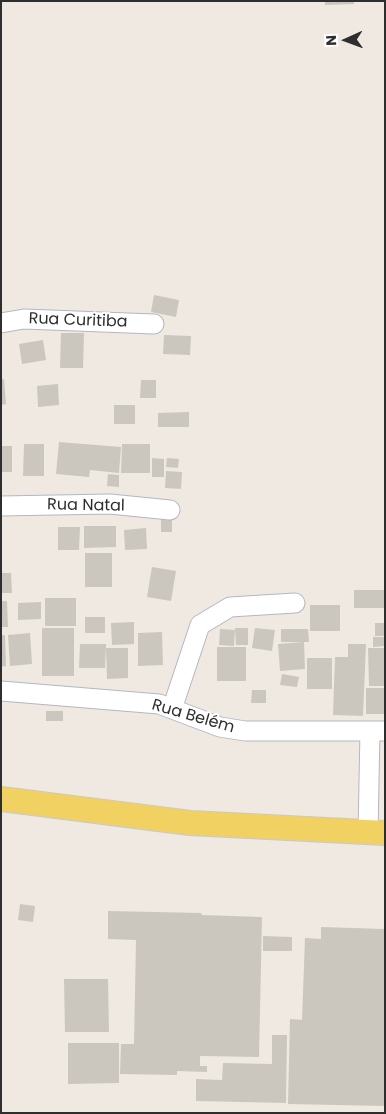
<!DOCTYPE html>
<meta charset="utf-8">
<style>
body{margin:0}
#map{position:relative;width:386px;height:1114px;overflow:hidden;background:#efe9e1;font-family:Poppins,sans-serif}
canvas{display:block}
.frame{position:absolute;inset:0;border:2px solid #2e2e2e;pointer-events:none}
.north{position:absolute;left:321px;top:15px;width:50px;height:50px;-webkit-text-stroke:4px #fff;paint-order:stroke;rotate:268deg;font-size:14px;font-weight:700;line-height:20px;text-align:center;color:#2e2e2e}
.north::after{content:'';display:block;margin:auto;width:18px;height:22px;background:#2e2e2e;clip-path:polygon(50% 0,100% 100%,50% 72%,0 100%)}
</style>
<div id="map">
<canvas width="386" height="1114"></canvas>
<div class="frame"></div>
<div class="north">N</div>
</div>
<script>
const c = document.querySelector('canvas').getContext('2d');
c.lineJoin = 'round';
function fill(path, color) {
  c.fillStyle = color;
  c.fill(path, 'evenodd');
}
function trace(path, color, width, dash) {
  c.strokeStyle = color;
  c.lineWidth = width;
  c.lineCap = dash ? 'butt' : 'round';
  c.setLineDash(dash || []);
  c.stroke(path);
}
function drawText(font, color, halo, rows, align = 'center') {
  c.font = font + ' Poppins,sans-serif';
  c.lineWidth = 4;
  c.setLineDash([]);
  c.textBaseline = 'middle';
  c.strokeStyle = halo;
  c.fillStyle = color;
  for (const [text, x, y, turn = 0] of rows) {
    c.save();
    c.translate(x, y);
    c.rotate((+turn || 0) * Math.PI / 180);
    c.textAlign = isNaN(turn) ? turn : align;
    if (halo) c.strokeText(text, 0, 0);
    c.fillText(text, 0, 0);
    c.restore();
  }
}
fill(new Path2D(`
 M325,1H354V4L325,5Z
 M154,295L179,300L176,317L151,312Z
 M61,333H84L83,368H60Z
 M164,335L191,336L190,355L163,354Z
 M43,340L46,360L22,364L19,344Z
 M1,379H4L6,404L1,405Z
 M141,380H156V398H140Z
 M58,384L59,405L38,407L37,386Z
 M114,405H135V424H114Z
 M189,412V427H158V413Z
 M59,442L121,447L119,473L90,470L89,477L56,474Z
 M24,444H44V476H23Z
 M122,444H150V473H121Z
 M1,446H12V472H1Z
 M152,458L164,459V477H152Z
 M167,458L179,459L178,468L166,467Z
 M166,471L182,472L181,489L165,488Z
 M108,474L119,475V487L107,486Z
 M161,516H172V532H161Z
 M84,526H116V547L84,548Z
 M58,527H80L79,550H58Z
 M146,528L147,549L125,550L124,530Z
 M85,553H112V587H85Z
 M152,567L176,571L171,601L147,597Z
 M1,573H11L12,593H1Z
 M354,590H385V608H354Z
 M45,598H76V626H45Z
 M1,601H7L8,627H1Z
 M41,602V619L18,620V603Z
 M310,605H340V631H310Z
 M85,617H105V633H85Z
 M134,622V644L112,645L111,623Z
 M375,623H385V636H375Z
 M42,628H74V676H42Z
 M235,628H248V645H236Z
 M255,628L275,630L272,651L252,648Z
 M220,629L235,630L234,646L219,645Z
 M281,629H308L309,642H281Z
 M162,632L163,665L138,666V633Z
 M30,633L32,664L10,666L8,635Z
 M1,635H5L6,666L1,667Z
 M373,637H385V646L373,647Z
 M304,642L305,669L280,671L278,644Z
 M80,644H106L105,668H79Z
 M348,644H366L363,716L333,715L335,657H348Z
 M217,647H246V681H217Z
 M106,648H128V678L107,679Z
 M368,648H385V686H369Z
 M307,658H332V689H307Z
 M282,674L299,677L297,687L280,685Z
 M366,688H385V714H366Z
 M252,690H266V703H251Z
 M46,711H63V721H46Z
 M20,904L35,906L33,922L18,920Z
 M108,911L201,913L202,915L262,917L259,1057L200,1056V1066H207V1072L177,1071V1075L120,1074L121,1044H134L136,940L108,939Z
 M321,927L385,929V1106L288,1104L290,1019L302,1020L305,938L321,939Z
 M263,936L292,937V951H263Z
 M64,979H108L109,1032H65Z
 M272,1035H287L286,1103L196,1101V1079L222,1080L223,1063L272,1064Z
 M68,1043H119V1083L68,1084Z`), '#cbc7bf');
const minor = new Path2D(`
 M1,323L24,319L154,324
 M1,506L110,504L170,510
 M1,691L159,704L220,727L245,731H385
 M172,709L200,625L230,607L295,603
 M368,832L370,731`);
const major = new Path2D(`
 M1,799L190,823L385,833`);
trace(minor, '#b4b7c1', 21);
trace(major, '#c9c9c9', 26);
trace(minor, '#fff', 19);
trace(major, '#f2d163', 24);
drawText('16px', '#2e2e2e', '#fff', [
 ["Rua Curitiba",78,321,2],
 ["Rua Natal",86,506,1],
 ["Rua Belém",193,717,16]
]);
</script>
